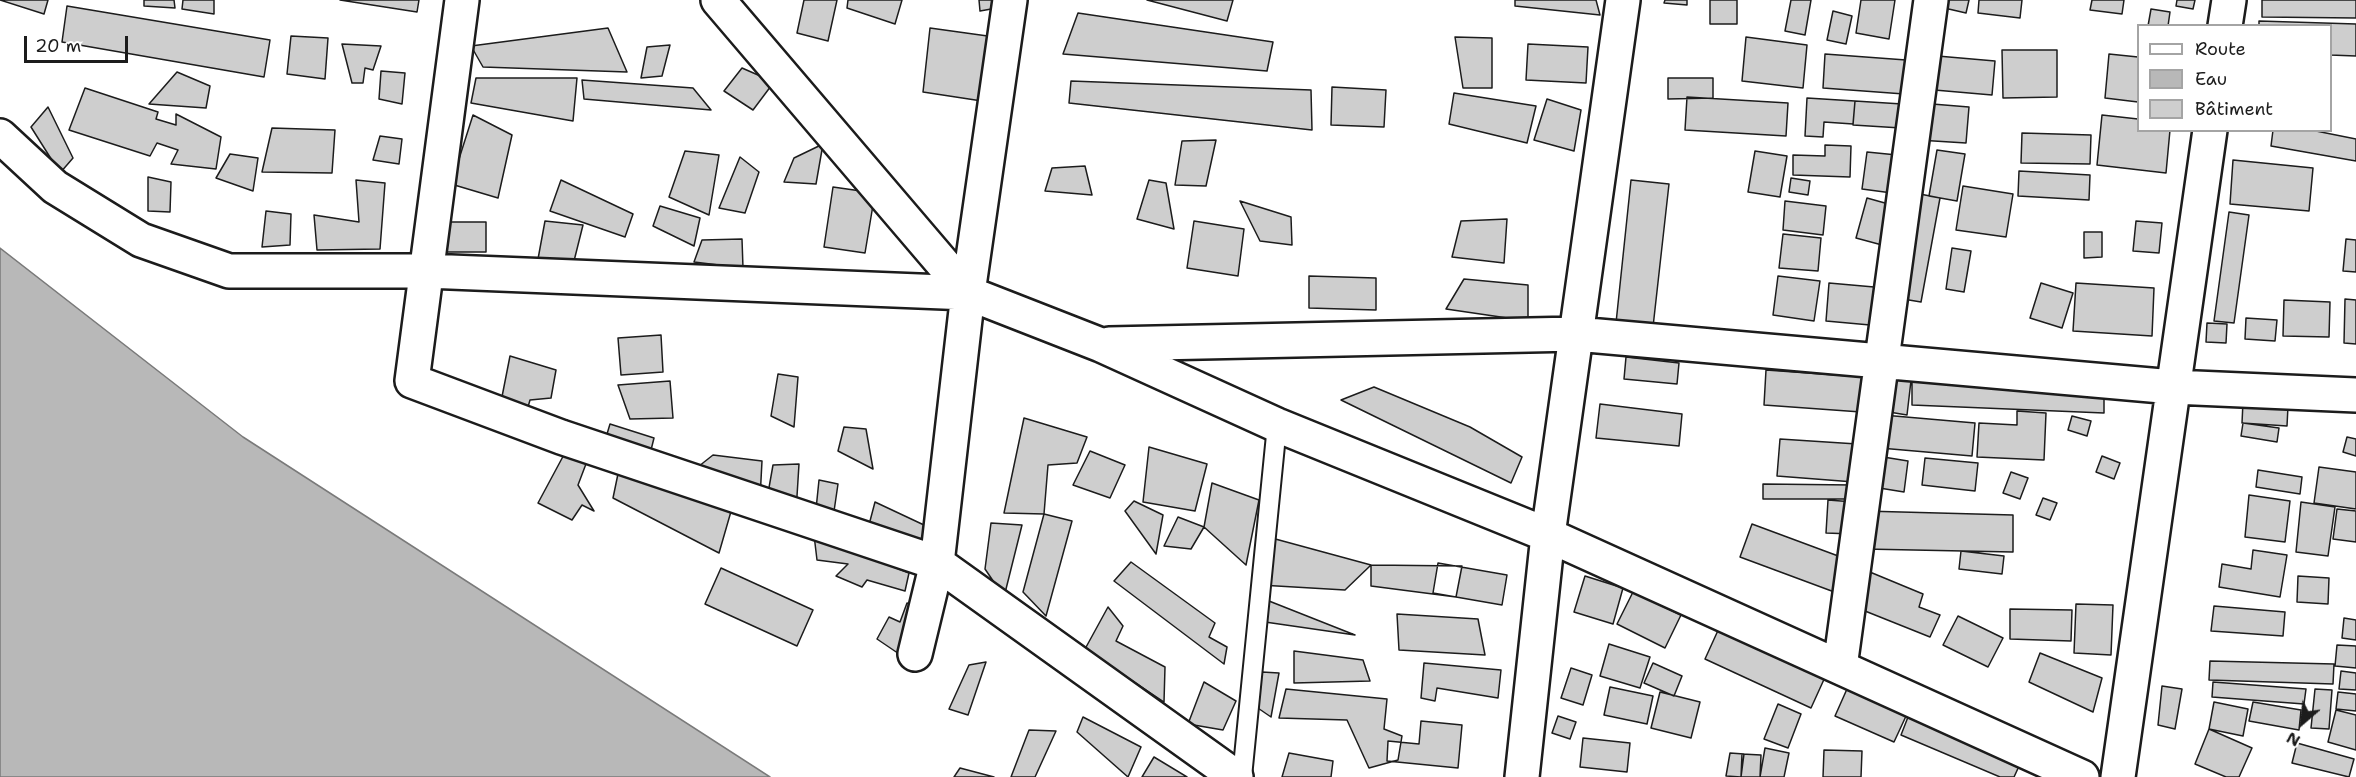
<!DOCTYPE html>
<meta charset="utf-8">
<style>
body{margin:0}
#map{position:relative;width:2356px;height:777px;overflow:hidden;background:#fff;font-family:"Shantell Sans",sans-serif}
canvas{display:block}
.legend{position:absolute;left:2137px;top:24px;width:195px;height:108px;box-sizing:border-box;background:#fff;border:2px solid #a4a4a4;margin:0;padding:8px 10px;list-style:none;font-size:18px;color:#1c1c1c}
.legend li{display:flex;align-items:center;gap:12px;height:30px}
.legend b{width:30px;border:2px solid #a4a4a4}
.north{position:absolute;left:2272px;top:693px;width:60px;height:60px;-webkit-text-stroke:4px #fff;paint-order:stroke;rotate:208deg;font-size:16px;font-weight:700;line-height:24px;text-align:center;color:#1c1c1c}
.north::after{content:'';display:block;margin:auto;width:21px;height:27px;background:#1c1c1c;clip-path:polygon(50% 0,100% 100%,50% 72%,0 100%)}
.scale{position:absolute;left:24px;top:36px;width:104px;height:27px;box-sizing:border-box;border:3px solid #1c1c1c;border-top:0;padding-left:8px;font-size:18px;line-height:21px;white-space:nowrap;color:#1c1c1c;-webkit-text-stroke:4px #fff;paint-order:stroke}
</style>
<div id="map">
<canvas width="2356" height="777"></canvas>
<ul class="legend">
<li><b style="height:8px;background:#fff"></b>Route</li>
<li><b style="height:16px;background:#b8b8b8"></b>Eau</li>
<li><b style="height:16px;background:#cecece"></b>Bâtiment</li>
</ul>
<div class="north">N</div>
<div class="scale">20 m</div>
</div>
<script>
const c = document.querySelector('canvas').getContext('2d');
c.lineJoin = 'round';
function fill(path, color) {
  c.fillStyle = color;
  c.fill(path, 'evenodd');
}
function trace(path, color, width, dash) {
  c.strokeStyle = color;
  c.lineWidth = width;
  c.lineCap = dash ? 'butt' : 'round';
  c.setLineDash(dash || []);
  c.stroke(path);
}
const water = new Path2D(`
 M0,248L243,437L770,777H0Z`);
fill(water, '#b8b8b8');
trace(water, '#7a7a7a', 1.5);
const building = new Path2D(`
 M0,0H48L44,14Z
 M144,0H174L175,8L144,6Z
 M183,0H214V14L182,9Z
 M340,0H419L417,12Z
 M804,0H837L828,41L797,33Z
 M848,0H902L895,24L847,8Z
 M979,0H1007L1008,6L980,11Z
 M1147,0H1233L1227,21Z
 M1515,0H1596L1600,15L1515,6Z
 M1665,0H1687V5L1664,3Z
 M1710,0H1737V24H1710Z
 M1791,0H1811L1805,35L1785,31Z
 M1861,0H1895L1889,39L1856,33Z
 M1941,0H1969L1966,13L1940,7Z
 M1979,0H2022L2020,18L1978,13Z
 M2092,0H2124L2122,14L2090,10Z
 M2177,0H2195L2193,9L2176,6Z
 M2262,0H2356V18L2262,17Z
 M67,6L270,40L264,77L62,42Z
 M2151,9L2170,12L2168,26H2148Z
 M1833,11L1852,16L1846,44L1827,40Z
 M1078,13L1273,42L1267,71L1063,54Z
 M2259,21L2356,24V56L2330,55V26H2259Z
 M608,28L627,72L483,67L471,46Z
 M930,28L1002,38L995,103L923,92Z
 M291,36L328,38L325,79L287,74Z
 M1455,37L1492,38V88H1463Z
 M1746,37L1807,45L1803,88L1742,81Z
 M342,44L381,46L373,70L365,68L363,83H352Z
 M1528,44L1588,47L1586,83L1526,80Z
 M670,45L662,76L641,78L647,47Z
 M2002,50H2057V97L2003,98Z
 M1825,54L1906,60L1904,94L1823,88Z
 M2109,54L2138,57V102L2105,98Z
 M1926,55L1995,61L1992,95L1923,89Z
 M742,68L774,82L753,110L724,91Z
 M381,71L405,73L402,104L379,99Z
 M177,72L210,86L206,108L149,104Z
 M476,78H577L573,121L471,103Z
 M1668,78H1713V98L1668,99Z
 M582,80L693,88L711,110L584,99Z
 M1071,81L1311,90L1312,130L1069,103Z
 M1332,87L1386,90L1384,127L1331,125Z
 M85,88L158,112L156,119L176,125V114L221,137L216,169L171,164L178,150L157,143L150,156L69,130Z
 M1454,93L1536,106L1527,143L1449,124Z
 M1687,97L1788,103L1786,136L1685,130Z
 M1807,98L1855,101L1853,124L1824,122L1823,137L1805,136Z
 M1547,99L1581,110L1574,151L1534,140Z
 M1855,101L1902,104L1901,128L1853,125Z
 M1920,103L1969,107L1966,143L1918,140Z
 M48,107L73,158L60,173L31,127Z
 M473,115L512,135L498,198L451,184Z
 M2102,115L2138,119V130H2170L2166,173L2097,165Z
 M272,128L335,130L332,173L262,172Z
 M2273,130H2311L2356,139V161L2271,146Z
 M2022,133L2091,135L2090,164L2021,163Z
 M380,136L402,139L399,164L373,160Z
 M1216,140L1206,186L1175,185L1182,141Z
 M823,144L816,184L784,182L794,158Z
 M1825,145L1851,146L1850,177L1793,175V155L1825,156Z
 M1937,150L1965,154L1957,201L1929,196Z
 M685,151L719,155L709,215L669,197Z
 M1755,151L1787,156L1780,197L1748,192Z
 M1867,152L1897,155L1892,193L1862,189Z
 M230,154L258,158L253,191L216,178Z
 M740,157L759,172L745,213L719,208Z
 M2233,160L2313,168L2309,211L2230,204Z
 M1085,166L1092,195L1045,191L1052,168Z
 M2019,171L2090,175L2089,200L2018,196Z
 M148,177L171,182L170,212L148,211Z
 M1791,178L1810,181L1808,195L1789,192Z
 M356,180L385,183L380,249L317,250L314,215L359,222Z
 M561,180L633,214L625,237L550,211Z
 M1149,180L1166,183L1174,229L1137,219Z
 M1631,180L1669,184L1653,327L1616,323Z
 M1963,186L2013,194L2006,237L1956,230Z
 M833,187L875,193L865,253L824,247Z
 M1910,192L1940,198L1921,302L1891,297Z
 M1867,198L1892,205L1882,245L1856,238Z
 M1240,201L1291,217L1292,245L1260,241Z
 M1785,201L1826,206L1823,235L1783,230Z
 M660,206L700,218L694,246L653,226Z
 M266,211L291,214L290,245L262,247Z
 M2229,212L2249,215L2234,323L2214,321Z
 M1507,219L1504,263L1452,257L1461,221Z
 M545,221L583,225L573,265L538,259Z
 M1194,221L1244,229L1238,276L1187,268Z
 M2136,221L2162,223L2159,253L2133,251Z
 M444,222H486V252H443Z
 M2084,232H2102V257L2084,258Z
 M1783,234L1821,238L1818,271L1779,268Z
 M742,239L743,268L694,262L702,240Z
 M2346,239L2356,240V272L2343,271Z
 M1952,248L1971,251L1964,292L1946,289Z
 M1309,276L1376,278V310L1309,308Z
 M1778,276L1820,281L1814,321L1773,315Z
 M1464,279L1528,285V321L1446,309Z
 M1829,283L1874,287L1870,325L1826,321Z
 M2041,283L2073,293L2062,328L2030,318Z
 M2076,283L2154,288L2152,336L2073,331Z
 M2345,299L2356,300V344L2344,343Z
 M2284,300L2330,302L2329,337L2283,336Z
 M2246,318L2277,320L2275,341L2245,339Z
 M2207,323L2227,324L2226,343L2206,342Z
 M661,335L663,372L621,375L618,338Z
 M510,356L556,370L551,398L530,400L526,414L499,412Z
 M1626,357L1679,363L1677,384L1624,379Z
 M1882,367L1912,372L1907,415L1877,410Z
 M1766,370L1864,377L1861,412L1764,405Z
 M778,374L798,377L794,427L771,416Z
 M1912,379L2104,387V413L1912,405Z
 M670,381L673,418L630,419L618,385Z
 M1374,387L1470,427L1522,457L1511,483L1341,400Z
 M2243,402L2288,406L2287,426L2242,423Z
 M1600,404L1682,414L1679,446L1596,438Z
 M2017,411L2046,413L2044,460L1977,457L1979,423L2017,425Z
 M1883,415L1975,423L1972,456L1880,448Z
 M2072,416L2091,421L2087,436L2068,430Z
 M1024,418L1087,437L1077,463L1048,465L1044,514L1004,513Z
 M2243,423L2279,428L2277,442L2241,436Z
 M610,424L654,438L649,458L604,444Z
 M844,427L866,429L873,469L838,451Z
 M2347,437L2356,439V456L2343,452Z
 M1780,439L1857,444L1854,482L1777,476Z
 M1149,447L1207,464L1195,511L1143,502Z
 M567,449L589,456L578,485L594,511L582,505L572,520L538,503Z
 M1090,451L1125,465L1110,498L1073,485Z
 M713,455L762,461L760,499L689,474Z
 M1871,455L1908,461L1904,492L1867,486Z
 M2102,456L2120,463L2114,479L2096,472Z
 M1925,458L1978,463L1975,491L1922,485Z
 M799,464L796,512L767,499L773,465Z
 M2319,467L2356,472V509L2314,503Z
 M619,469L732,508L719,553L613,498Z
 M2258,470L2302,477L2300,494L2256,487Z
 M2011,472L2028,478L2020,499L2003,493Z
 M819,480L838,484L832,525L815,519Z
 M1212,483L1259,500L1246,565L1204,527Z
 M1763,484L1853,485V499H1763Z
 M2249,495L2290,501L2285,542L2245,537Z
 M2043,498L2057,503L2050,520L2036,515Z
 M1828,500L1854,502L1852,534L1826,533Z
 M1134,501L1163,515L1156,554L1125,511Z
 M875,502L941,533L929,565L865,540Z
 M2301,502L2335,507L2328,556L2296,552Z
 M2337,509L2356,511V542L2333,539Z
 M1864,511L2013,515V552L1864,549Z
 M1044,514L1072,521L1046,616L1023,592Z
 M1178,517L1204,527L1191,549L1164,546Z
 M991,523L1022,525L1004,597L985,569Z
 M1752,524L1849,560L1837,593L1740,557Z
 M814,535L909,573L905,591L867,580L862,587L836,576L848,564L817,560Z
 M1268,537L1371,565L1345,590L1260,585Z
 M2253,550L2287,555L2280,597L2219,587L2222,564L2251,569Z
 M1961,551L2004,556L2002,574L1959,569Z
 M1131,562L1215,623L1209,637L1227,647L1224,664L1114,581Z
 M1438,563L1507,575L1502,605L1433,593Z
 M1371,565L1462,566L1456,597L1371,586Z
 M721,568L813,610L797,646L705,604Z
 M1865,570L1923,594L1919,607L1940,615L1930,637L1850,605Z
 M1585,576L1623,588L1613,624L1574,612Z
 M2298,576L2329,578L2328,604L2297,602Z
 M1633,592L1681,615L1665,648L1617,624Z
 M1269,601L1355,635L1265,622Z
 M907,603L928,614L908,660L877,639L889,617L900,622Z
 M2076,604L2113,605L2111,655L2074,653Z
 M2214,606L2285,612L2283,636L2211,631Z
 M1108,607L1123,626L1116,641L1165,667L1164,702L1085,649Z
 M2010,609L2072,610L2071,641L2010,639Z
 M1397,614L1478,619L1485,655L1399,650Z
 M1958,616L2003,638L1988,667L1943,645Z
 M2344,618L2356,620V640L2342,638Z
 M1720,626L1826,675L1811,708L1705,659Z
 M1609,644L1650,657L1640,688L1600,676Z
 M2337,645L2356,646V668L2335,666Z
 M1294,651L1363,660L1370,681L1294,683Z
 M2040,653L2102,678L2093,712L2029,682Z
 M2210,661L2334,664L2333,684L2209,680Z
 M986,662L968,715L949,709L969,665Z
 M1424,663L1501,670L1498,698L1437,688L1435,701L1421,698Z
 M1653,663L1682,676L1674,696L1644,683Z
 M1571,668L1592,675L1583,705L1561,698Z
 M2341,671L2356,673V690L2339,689Z
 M1262,672L1279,673L1271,717L1252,704Z
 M1204,682L1236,701L1223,730L1188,724Z
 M2213,682L2306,689L2304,704L2212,697Z
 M2162,686L2182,689L2175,729L2158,725Z
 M1610,687L1653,696L1647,724L1604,715Z
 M1286,689L1387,699L1384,729L1402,736L1398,760L1369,768L1347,720L1279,718Z
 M1847,689L1907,714L1894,742L1835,716Z
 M2315,689L2332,690L2329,729L2311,728Z
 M1660,692L1700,702L1691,738L1651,728Z
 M2338,692L2356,694V711L2336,709Z
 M2214,702L2248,709L2243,736L2209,729Z
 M2253,702L2301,710L2299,730L2249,721Z
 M1778,704L1801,714L1788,748L1764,739Z
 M2336,710L2356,715V750L2328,742Z
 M1558,716L1576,722L1570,739L1552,733Z
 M1083,717L1141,747L1128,777L1077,732Z
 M1908,717L2020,764L2014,777H2000L1901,735Z
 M1421,721L1462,725L1458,768L1387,761L1388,741L1419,744Z
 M2209,729L2252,748L2239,777H2226L2195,764Z
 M1029,730L1056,731L1035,777H1011Z
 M1583,738L1630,743L1627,772L1580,767Z
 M2297,743L2354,759L2349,777L2292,763Z
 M1765,748L1789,753L1784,777H1760Z
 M1824,750L1862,751L1861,777H1823Z
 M1289,753L1333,761L1331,777H1282Z
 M1730,753L1744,754L1741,777L1726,776Z
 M1742,754L1761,755L1760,777H1741Z
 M1154,757L1187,777H1142Z
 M960,768L994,777H954Z`);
fill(building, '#cecece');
trace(building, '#1c1c1c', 1.5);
const lane = new Path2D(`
 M1242,777L1277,425`);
const street = new Path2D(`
 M462,0L412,381L561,437L937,563L1236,777
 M718,0L968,293L1101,345L1277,425L1548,535L2082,777
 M2225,26L2229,0
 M0,136L55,187L141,240L229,271H426L968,293
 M1109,344L1576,334L2173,387L2356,395
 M915,654L937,563L968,293L1010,0
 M1840,667L1931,0
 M1522,777L1548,535L1623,0
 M2118,777L2210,130`);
trace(lane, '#1c1c1c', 22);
trace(street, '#1c1c1c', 38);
trace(lane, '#fff', 18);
trace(street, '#fff', 33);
</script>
